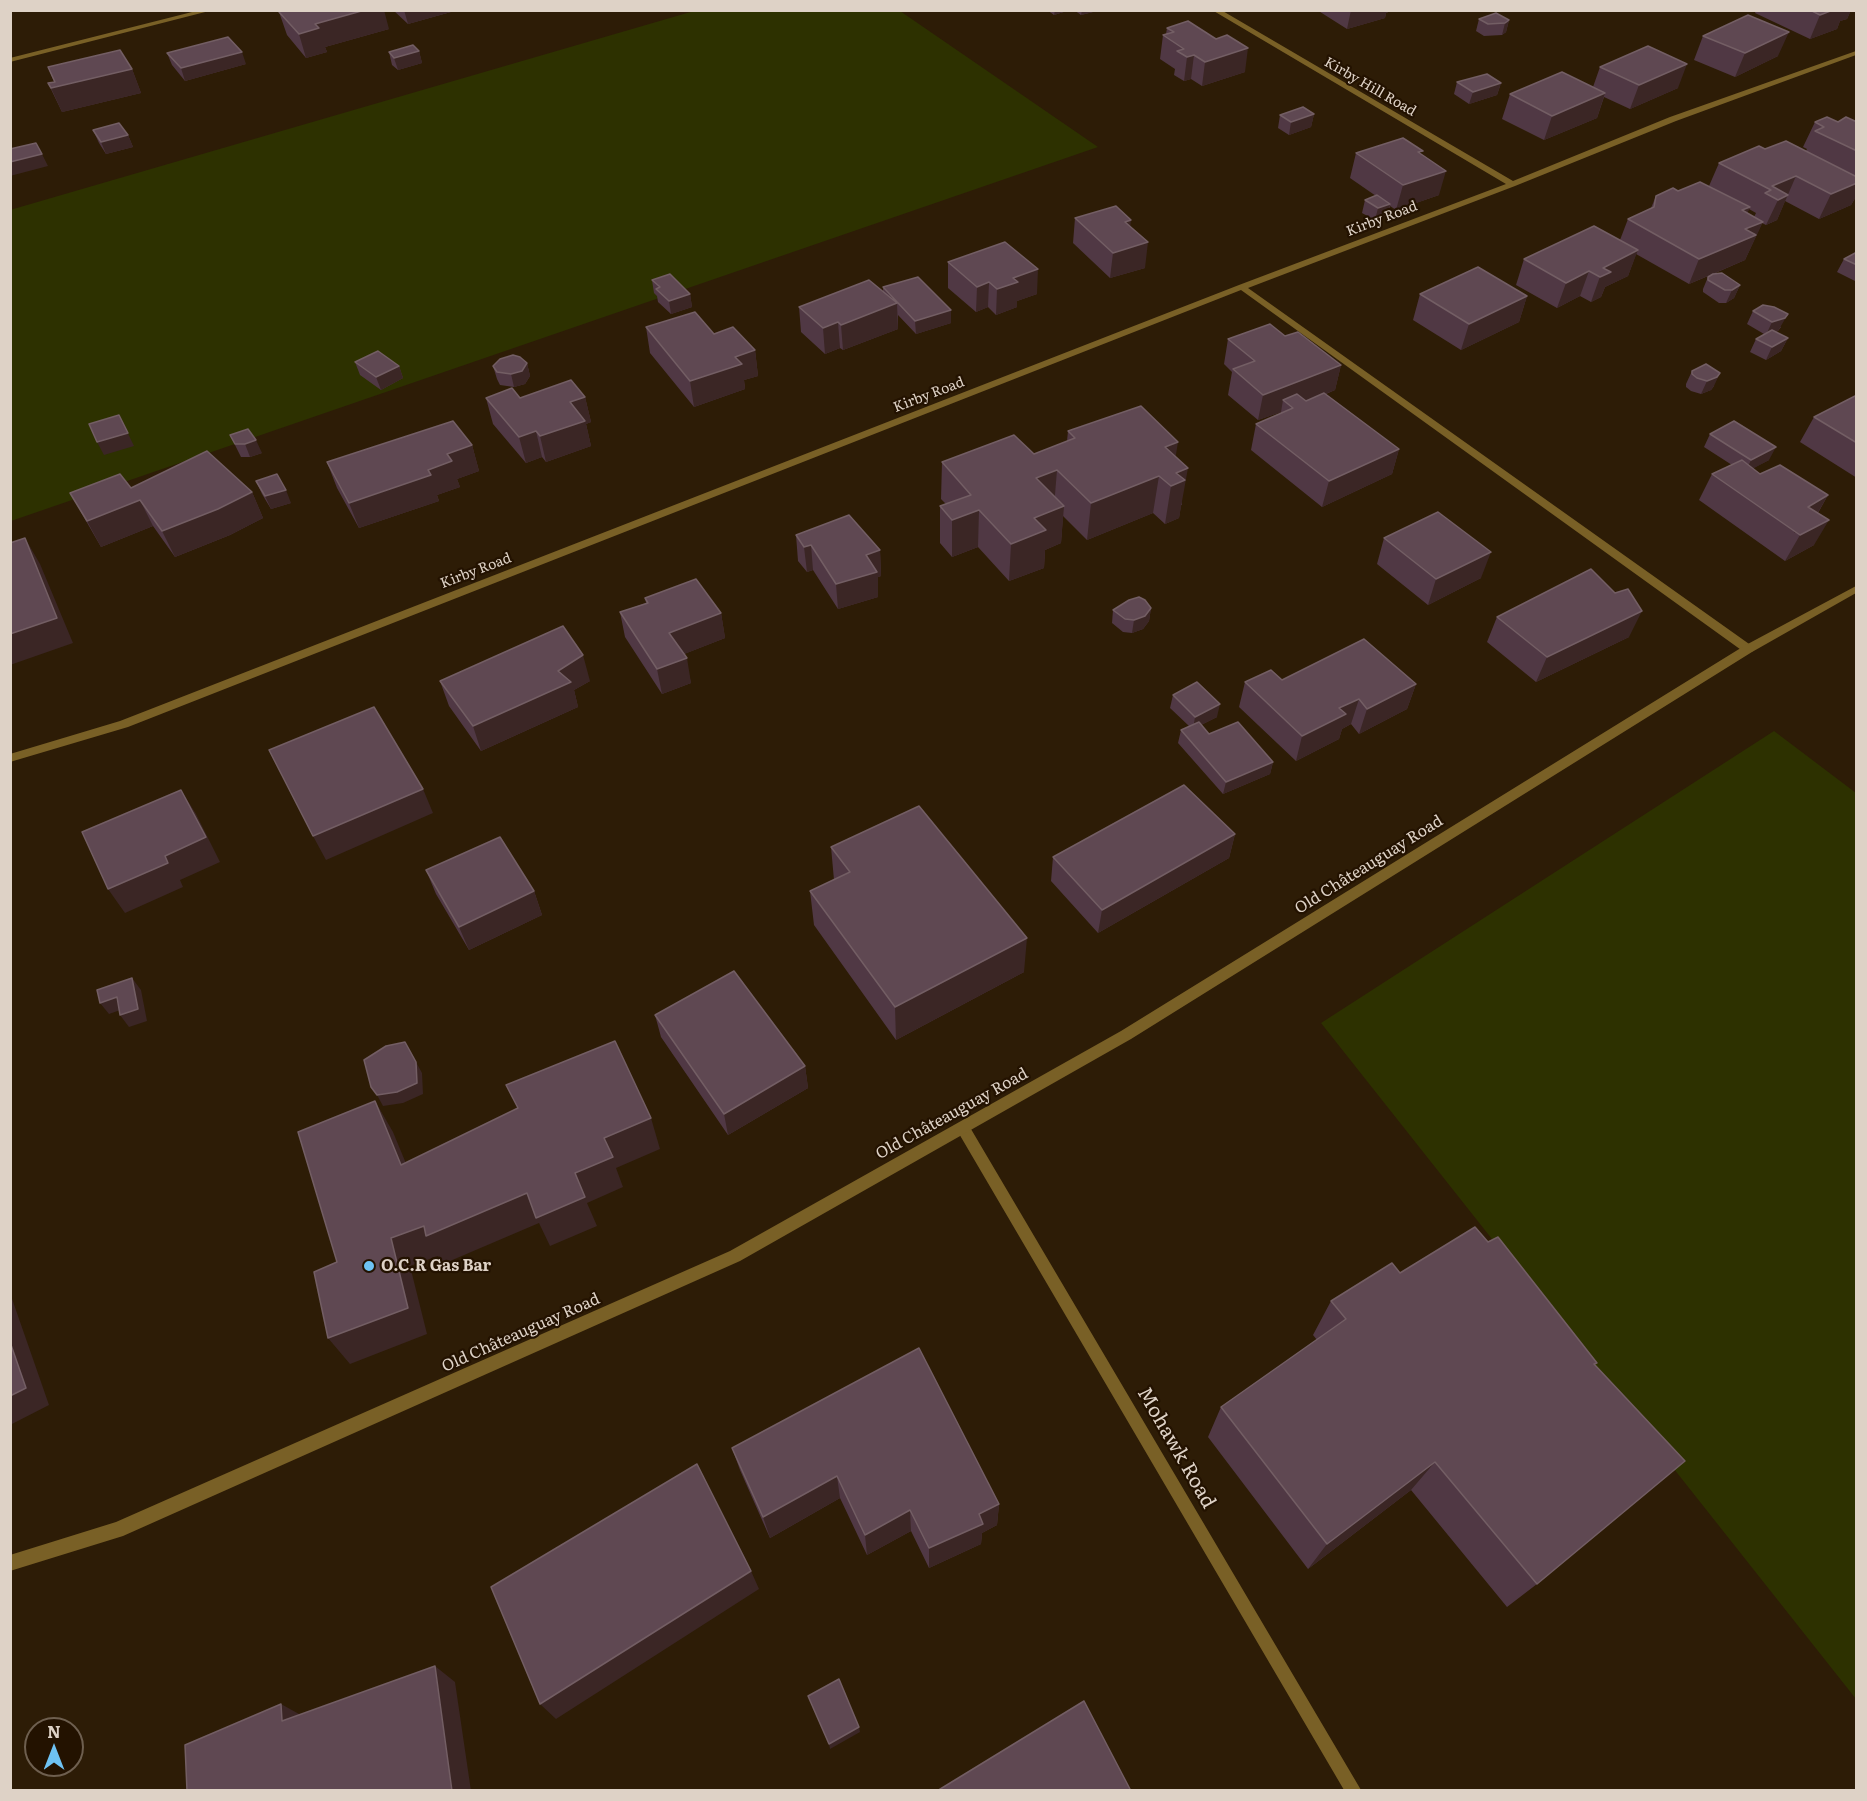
<!DOCTYPE html>
<meta charset="utf-8">
<style>
body{margin:0}
#map{position:relative;width:1867px;height:1801px;overflow:hidden;background:#2d1c06;font-family:Literata,serif}
canvas{display:block}
.frame{position:absolute;inset:0;border:12px solid #ded2c6;pointer-events:none}
.north{position:absolute;left:24px;top:1717px;width:60px;height:60px;box-sizing:border-box;background:#231200;border:2px solid #6e5f4f;border-radius:50%;rotate:0deg;font-size:16px;font-weight:700;line-height:24px;text-align:center;color:#ded2c6}
.north::after{content:'';display:block;margin:auto;width:21px;height:27px;background:#6ec2f3;clip-path:polygon(50% 0,100% 100%,50% 72%,0 100%)}
</style>
<div id="map">
<canvas width="1867" height="1801"></canvas>
<div class="frame"></div>
<div class="north">N</div>
</div>
<script>
const c = document.querySelector('canvas').getContext('2d');
c.lineJoin = 'round';
function fill(path, color) {
  c.fillStyle = color;
  c.fill(path, 'evenodd');
}
function trace(path, color, width, dash) {
  c.strokeStyle = color;
  c.lineWidth = width;
  c.lineCap = dash ? 'butt' : 'round';
  c.setLineDash(dash || []);
  c.stroke(path);
}
function drawText(font, color, halo, rows, align = 'center') {
  c.font = font + ' Literata,serif';
  c.lineWidth = 4.5;
  c.setLineDash([]);
  c.textBaseline = 'middle';
  c.strokeStyle = halo;
  c.fillStyle = color;
  for (const [text, x, y, turn = 0] of rows) {
    c.save();
    c.translate(x, y);
    c.rotate((+turn || 0) * Math.PI / 180);
    c.textAlign = isNaN(turn) ? turn : align;
    if (halo) c.strokeText(text, 0, 0);
    c.fillText(text, 0, 0);
    c.restore();
  }
}
fill(new Path2D(`
 M694,11H900L1098,147L11,521L10,210Z
 M1774,731L1856,793V1699L1321,1023Z`), '#2d3100');
fill(new Path2D(`
 M200,10H213L10,62V58Z
 M1212,10H1221L1513,181L1670,117L1856,51V55L1676,121L1515,186L1248,288L1752,646L1753,649L1752,652H1744L1241,290L128,727L10,762V754L120,721L1239,285L1506,184Z
 M963,1122L968,1124L1361,1790H1344L958,1132L956,1128L958,1124Z`), '#796026');
fill(new Path2D(`
 M1856,586V593L1752,652L1131,1039L740,1261L123,1536L10,1571V1555L116,1522L730,1251L1121,1031L1744,646Z`), '#796026');
fill(new Path2D(`
 M393,10H458L408,24Z
 M1047,10H1070L1054,15Z
 M1074,10H1101L1081,15Z
 M1317,10H1393L1386,13L1385,18L1347,29Z
 M1756,10H1851L1847,19L1840,21L1837,29L1810,39L1755,13Z
 M279,12L389,29L325,47L327,52L306,58L287,35Z
 M1479,19L1509,20L1506,32L1502,35L1484,36L1476,31Z
 M1167,28L1245,72L1202,86L1191,79L1184,81L1174,75L1175,69L1160,59L1163,35L1166,34Z
 M1703,36L1778,56L1735,77L1694,60Z
 M419,51L422,63L398,70L392,65L389,52Z
 M167,53L246,64L185,81L172,65Z
 M48,67L132,69L141,93L62,112L48,83L54,82Z
 M1600,67L1678,88L1630,109L1604,97L1597,118L1544,140L1502,119L1510,94L1593,87Z
 M1457,82L1501,83L1497,95L1469,104L1454,94Z
 M1314,114L1311,127L1289,135L1278,128L1280,115Z
 M1815,122H1857V195L1851,205L1819,219L1785,201L1777,220L1766,225L1762,223L1745,260L1713,274L1740,285L1734,298L1726,303H1719L1703,292V289L1708,277L1713,274L1689,284L1636,254L1628,276L1605,287L1601,297L1591,302L1580,296L1557,308L1516,285L1524,259L1620,240L1628,219L1651,208L1656,196L1709,186L1719,163L1765,149L1806,151L1807,149L1803,147ZM1749,209L1756,213L1754,217L1747,213Z
 M93,130L128,135L133,147L106,154L99,143Z
 M1356,153L1422,155L1439,195L1396,210L1390,206L1387,216L1375,220L1362,213L1365,200L1376,196L1350,178Z
 M1075,218L1130,226L1145,268L1110,278L1073,243Z
 M1857,252V282L1837,272L1844,259Z
 M948,262L1037,294L1017,301V307L996,315L988,307L976,312L948,288Z
 M652,280L690,294L692,307L671,314L658,302L657,296L654,293Z
 M883,287L951,323L916,334L898,315V329L843,350L840,348L825,354L801,332L799,307L883,292Z
 M1420,294L1527,296L1519,322L1461,350L1413,320Z
 M1753,311L1781,327L1778,331L1776,332L1788,338L1781,351L1766,360L1750,352L1756,339L1764,334L1747,324Z
 M646,327L714,334L755,350L758,376L744,380L745,389L694,407L650,353Z
 M1285,336L1341,365L1335,390L1326,394L1399,449L1392,474L1322,507L1251,450L1256,424L1280,414L1281,412L1258,420L1228,395L1232,372L1224,364L1228,339Z
 M355,362L399,366L403,378L381,390L360,375Z
 M527,363L530,376L525,384L514,387L500,385L497,379L493,366Z
 M1692,371L1714,386L1711,390L1701,394L1691,391L1686,387V384Z
 M1857,395V478L1800,442L1814,417Z
 M585,397L591,422L586,424L591,446L546,462L542,457L526,463L493,424L486,398H520Z
 M1068,431L1176,457L1182,505H1181L1179,518L1165,524L1153,513L1087,540L1063,516L1061,543L1045,550L1044,568L1009,581L978,547L952,557L940,543V506L946,504L941,499L942,462L1034,454L1067,441Z
 M1710,434L1769,460L1753,468L1760,474L1828,495L1818,513L1814,545L1785,561L1699,500L1712,474L1732,465L1704,447Z
 M230,435L262,453L250,457H241Z
 M472,445L479,471L457,479L460,487L437,495L439,501L359,528L337,488L327,462Z
 M256,481L291,503L271,509L262,494Z
 M131,488L252,492L263,518L230,535L175,557L153,526L101,547L70,493Z
 M796,535L880,550L881,576L878,577V597L838,609L813,570L807,572L798,561Z
 M1384,538L1481,578L1428,605L1377,564Z
 M645,598L721,613L725,638L684,654L691,683L662,694L625,637L620,612L646,603Z
 M1151,608L1149,621L1143,629L1132,633L1123,632L1112,623L1113,610Z
 M1497,617L1629,637L1536,682L1487,642Z
 M1282,680L1416,684L1407,709L1359,734L1351,724L1342,729L1339,739L1296,761L1239,707L1245,682Z
 M440,681H590L574,690L578,707L481,751L449,706Z
 M1173,695L1217,717L1201,725L1209,734L1273,762L1270,774L1223,794L1178,743L1181,730L1189,726L1170,708Z
 M1235,834L1229,858L1098,933L1051,881L1053,857Z
 M831,847L1024,972L896,1040L814,925L810,891L834,880Z
 M426,870L534,891L542,915L469,950L436,894Z
 M655,1015L805,1066L808,1088L728,1135L661,1037Z
 M1400,1273L1595,1365L1537,1584L1507,1607L1411,1490L1308,1569L1208,1437L1221,1407L1317,1340L1313,1335L1331,1301Z
 M732,1448L999,1504L997,1525L982,1533L981,1544L929,1568L911,1531L867,1555L840,1498L770,1538L740,1470Z`), '#503844');
fill(new Path2D(`
 M365,10H384L389,29L325,47L327,52L306,58L299,34L315,24Z
 M404,10H458L408,24Z
 M1055,10H1070L1054,15Z
 M1082,10H1101L1081,15Z
 M1351,10H1393L1386,13L1385,18L1347,29Z
 M1833,10H1851L1847,19L1840,21L1837,29L1810,39L1820,15Z
 M1509,20L1506,32L1502,35L1505,23Z
 M1789,32L1778,56L1735,77L1745,53Z
 M1248,48L1245,72L1202,86L1205,62Z
 M419,51L422,63L398,70L394,58Z
 M242,52L246,64L185,81L181,68Z
 M1194,55L1191,79L1184,81L1187,57Z
 M1687,64L1678,88L1630,109L1639,85Z
 M132,69L141,93L62,112L51,88Z
 M1501,83L1497,95L1469,104L1473,92Z
 M1605,93L1597,118L1544,140L1552,116Z
 M1314,114L1311,127L1289,135L1291,122Z
 M128,135L133,147L106,154L101,142Z
 M42,154L48,166L10,176V162Z
 M1446,171L1439,195L1396,210L1403,185Z
 M1796,176L1777,220L1766,225L1778,200L1772,186Z
 M1857,183V195L1851,205L1819,219L1831,194Z
 M1390,204L1387,216L1375,220L1378,208Z
 M1750,207L1739,232L1742,210Z
 M1131,220L1128,245L1125,222Z
 M1763,222L1745,260L1689,284L1699,259L1745,229Z
 M1148,242L1145,268L1110,278L1113,253Z
 M1638,250L1628,276L1605,287L1601,297L1591,302L1603,268Z
 M1038,269L1037,294L1017,301V307L996,315L997,289L1013,278Z
 M1589,271L1580,296L1557,308L1566,283Z
 M989,282L988,307L976,312L977,287Z
 M1740,285L1734,298L1726,303L1732,290Z
 M690,294L692,307L671,314L669,301Z
 M1527,296L1519,322L1461,350L1469,324Z
 M897,303L898,329L843,350L841,325Z
 M951,310V323L916,334L915,321Z
 M1788,314L1778,331L1766,335L1772,322Z
 M838,322L840,348L825,354L823,328Z
 M1788,338L1781,351L1766,360L1772,347Z
 M755,350L758,376L744,380L745,389L694,407L690,381L735,357Z
 M527,363L530,376L525,384L514,387L511,374Z
 M1341,365L1335,390L1292,407L1283,400L1281,412L1258,420L1263,395Z
 M399,366L403,378L381,390L376,377Z
 M1720,373L1714,386L1711,390L1701,394L1707,381Z
 M585,397L591,422L586,424L591,446L546,462L540,436L570,402Z
 M119,415L134,446L104,455L97,442Z
 M536,431L542,457L526,463L519,437Z
 M256,440L262,453L250,457L245,444Z
 M1178,442L1172,479L1165,447Z
 M472,445L479,471L457,479L460,487L437,495L439,501L359,528L349,503L428,470L447,454Z
 M1776,447L1769,460L1745,473L1751,460Z
 M1399,449L1392,474L1322,507L1329,481Z
 M1188,468L1179,518L1165,524L1171,486L1176,473Z
 M1057,470L1054,507L1036,478Z
 M1159,476L1153,513L1087,540L1091,503Z
 M286,490L291,503L271,509L265,496Z
 M252,492L263,518L230,535L175,557L162,531Z
 M1828,495L1813,521L1794,533L1808,507Z
 M140,500L153,526L101,547L87,521Z
 M1064,506L1061,543L1045,550L1044,568L1009,581L1011,544L1034,518Z
 M979,510L978,547L952,557V520Z
 M1829,520L1814,545L1785,561L1800,535Z
 M25,538L40,564L73,643L10,665V634Z
 M811,545L813,570L807,572L804,547Z
 M880,550L881,576L878,577V597L838,609L836,584L866,555Z
 M1491,552L1481,578L1428,605L1436,579Z
 M1151,608L1149,621L1143,629L1132,633L1134,620Z
 M1642,611L1629,637L1536,682L1547,657Z
 M721,613L725,638L674,658L669,633Z
 M583,655L590,681L574,690L578,707L481,751L473,726L558,671Z
 M687,658L691,683L662,694L657,669Z
 M1416,684L1407,709L1359,734L1367,709Z
 M1359,699L1351,724L1342,729L1339,739L1296,761L1302,736L1339,708Z
 M1220,704L1217,717L1193,729L1195,717Z
 M1273,762L1270,774L1223,794L1226,782Z
 M423,789L433,813L326,860L313,836Z
 M181,790L196,814L220,862L180,880L183,887L125,913L108,889L165,856Z
 M1235,834L1229,858L1098,933L1102,910Z
 M534,891L542,915L469,950L459,927Z
 M1027,938L1024,972L896,1040L895,1007Z
 M132,978L141,990L147,1021L129,1027L120,1015Z
 M117,997L126,1008L109,1014L100,1003Z
 M416,1062L422,1073L423,1094L403,1103L383,1106L377,1095Z
 M805,1066L808,1088L728,1135L724,1114Z
 M375,1101L393,1132L419,1195L401,1165Z
 M651,1118L660,1149L616,1168L623,1187L587,1203L597,1226L550,1246L539,1223L443,1264L438,1256L410,1266L427,1334L350,1364L328,1338L391,1238L424,1226L527,1193L575,1173L604,1138Z
 M10,1293L49,1405L10,1425Z
 M1435,1462L1411,1490L1308,1569L1327,1544Z
 M837,1476L840,1498L770,1538L763,1517Z
 M999,1504L997,1525L982,1533L981,1544L929,1568V1548L979,1514Z
 M910,1510L911,1531L867,1555L865,1535Z
 M751,1571L759,1589L556,1719L540,1704Z
 M435,1666L455,1682L471,1791H452Z
 M281,1704L308,1719L282,1721Z
 M859,1727L860,1732L830,1749L829,1744Z`), '#3b2625');
const building = new Path2D(`
 M283,10H365L315,24L319,28L299,34L279,12Z
 M1810,10H1833L1820,15Z
 M1496,13L1509,20L1505,23L1488,24L1479,19Z
 M1748,15L1789,32L1745,53L1703,36Z
 M1188,21L1216,39L1227,35L1248,48L1205,62L1194,55L1187,57L1177,51L1184,49L1163,35L1174,32L1167,28Z
 M228,37L242,52L181,68L167,53Z
 M413,45L419,51L394,58L389,52Z
 M1648,46L1687,64L1639,85L1600,67Z
 M120,50L132,69L51,88L48,83L55,82L48,67Z
 M1562,72L1605,93L1552,116L1510,94Z
 M1487,74L1501,83L1473,92L1457,82Z
 M1303,107L1314,114L1291,122L1280,115Z
 M1827,117L1838,122L1846,117L1857,122V151L1815,131L1824,127L1815,122Z
 M119,123L128,135L101,142L93,130Z
 M1403,138L1423,151L1418,152L1446,171L1403,185L1356,153Z
 M1786,141L1857,177V183L1831,194L1796,176L1772,186L1788,195L1778,200L1765,193L1771,190L1719,163L1759,146L1765,149Z
 M36,143L42,154L10,162V149Z
 M1700,182L1750,207L1742,210L1763,222L1745,229L1756,235L1699,259L1628,219L1654,207L1656,196L1673,188L1678,191Z
 M1377,195L1390,204L1378,208L1365,200Z
 M1116,206L1131,220L1125,222L1148,242L1113,253L1075,218Z
 M1594,226L1638,250L1603,268L1611,272L1600,277L1589,271L1566,283L1524,259Z
 M1005,242L1038,269L1013,278L1018,282L997,289L989,282L977,287L948,262Z
 M1857,252V265L1844,259Z
 M1478,267L1527,296L1469,324L1420,294Z
 M1722,273L1740,285L1732,290H1725L1708,280V277L1713,274Z
 M670,274L690,294L669,301L656,289L660,287L652,280Z
 M918,277L951,310L915,321L883,287Z
 M869,280L897,303L841,325L838,322L823,328L799,307Z
 M1763,305L1774,307L1788,314L1785,318L1772,322L1753,311Z
 M695,312L714,334L733,327L755,350L735,357L742,364L690,381L646,327Z
 M1270,324L1285,336L1298,332L1341,365L1263,395L1233,369L1255,361L1228,339Z
 M1772,330L1788,338L1772,347L1756,339Z
 M378,351L399,366L376,377L355,362Z
 M513,355L520,357L527,363L522,371L511,374L497,372L493,366L500,359Z
 M1706,364L1720,373L1717,377L1707,381L1697,378L1692,374V371Z
 M571,380L585,397L570,402L585,421L540,436L536,431L519,437L486,398L512,388L520,398Z
 M1324,393L1399,449L1329,481L1256,424L1293,408L1283,400L1297,394L1306,401Z
 M1857,395V443L1814,417Z
 M1141,406L1178,442L1165,447L1188,468L1176,473L1185,480L1171,486L1159,476L1091,503L1057,470L1036,478L1064,506L1034,518L1046,530L1011,544L979,510L952,520L940,506L971,495L942,462L1014,435L1034,454L1075,438L1068,431Z
 M119,415L128,433L97,442L89,424Z
 M453,421L472,445L447,454L452,461L428,470L431,475L349,503L327,462Z
 M1734,421L1776,447L1751,460L1710,434Z
 M248,429L256,440L245,444H235L230,435Z
 M207,451L252,492L218,509L162,531L140,500L87,521L70,493L120,474L131,488Z
 M1742,460L1760,474L1780,465L1828,495L1808,507L1829,520L1800,535L1712,474Z
 M277,474L286,490L265,496L256,481Z
 M1438,512L1491,552L1436,579L1384,538Z
 M849,515L880,550L866,555L877,572L836,584L811,545L804,547L796,535Z
 M25,538L57,618L10,634V543Z
 M1591,569L1615,593L1628,589L1642,611L1547,657L1497,617Z
 M696,579L721,613L669,633L687,658L657,669L620,612L648,603L645,598Z
 M1139,597L1145,600L1151,608L1145,616L1134,620L1125,619L1113,610L1129,600Z
 M563,626L583,655L558,671L571,682L473,726L440,681Z
 M1364,639L1416,684L1367,709L1359,699L1339,708L1346,714L1302,736L1245,682L1271,670L1282,680Z
 M1197,682L1220,704L1195,717L1173,695Z
 M374,707L423,789L313,836L269,750Z
 M1199,722L1209,734L1238,722L1273,762L1226,782L1181,730Z
 M1184,785L1235,834L1102,910L1053,857Z
 M181,790L206,837L165,856L168,863L108,889L82,832Z
 M919,806L1027,938L895,1007L810,891L850,872L831,847Z
 M500,837L534,891L459,927L426,870Z
 M734,971L805,1066L724,1114L655,1015Z
 M132,978L138,1009L120,1015L117,997L100,1003L97,990Z
 M615,1041L651,1118L604,1138L613,1157L575,1173L585,1197L536,1218L527,1193L426,1236L424,1226L391,1238L408,1308L328,1338L314,1272L337,1262L298,1132L375,1101L401,1165L518,1108L506,1085Z
 M405,1042L416,1062L417,1083L397,1092L377,1095L371,1087L364,1060L386,1046Z
 M1475,1227L1488,1242L1498,1237L1597,1363L1594,1364L1685,1461L1537,1584L1435,1462L1327,1544L1221,1407L1346,1319L1331,1301L1392,1263L1400,1273Z
 M10,1342L26,1388L10,1396Z
 M919,1348L999,1504L979,1514L983,1524L929,1548L910,1510L865,1535L837,1476L763,1517L732,1448Z
 M697,1464L751,1571L540,1704L491,1587Z
 M435,1666L452,1791H187L185,1745L281,1704L282,1721Z
 M839,1679L859,1727L829,1744L808,1696Z
 M1084,1701L1131,1791H937Z`);
fill(building, '#5f4852');
trace(building, '#735e64', 1.5);
for (const [x, y, r, color] of [
 [369,1266,6,"#6ec2f3"]
]) {
  const dot = new Path2D();
  dot.arc(x, y, r, 0, 2 * Math.PI);
  c.fillStyle = color;
  c.fill(dot);
  trace(dot, '#231200', 2);
}
drawText('14px', '#ded2c6', '#231200', [
 ["Kirby Hill Road",1370,87,30],
 ["Kirby Road",1382,219,-21],
 ["Kirby Road",929,395,-21],
 ["Kirby Road",476,571,-21]
]);
drawText('16px', '#ded2c6', '#231200', [
 ["Old Châteauguay Road",1369,865,-32],
 ["Old Châteauguay Road",952,1114,-29],
 ["Old Châteauguay Road",521,1333,-24]
]);
drawText('bold 16px', '#ded2c6', '#231200', [
 ["O.C.R Gas Bar",381,1266]
], 'left');
drawText('20px', '#ded2c6', '#231200', [
 ["Mohawk Road",1176,1448,60]
]);
</script>
